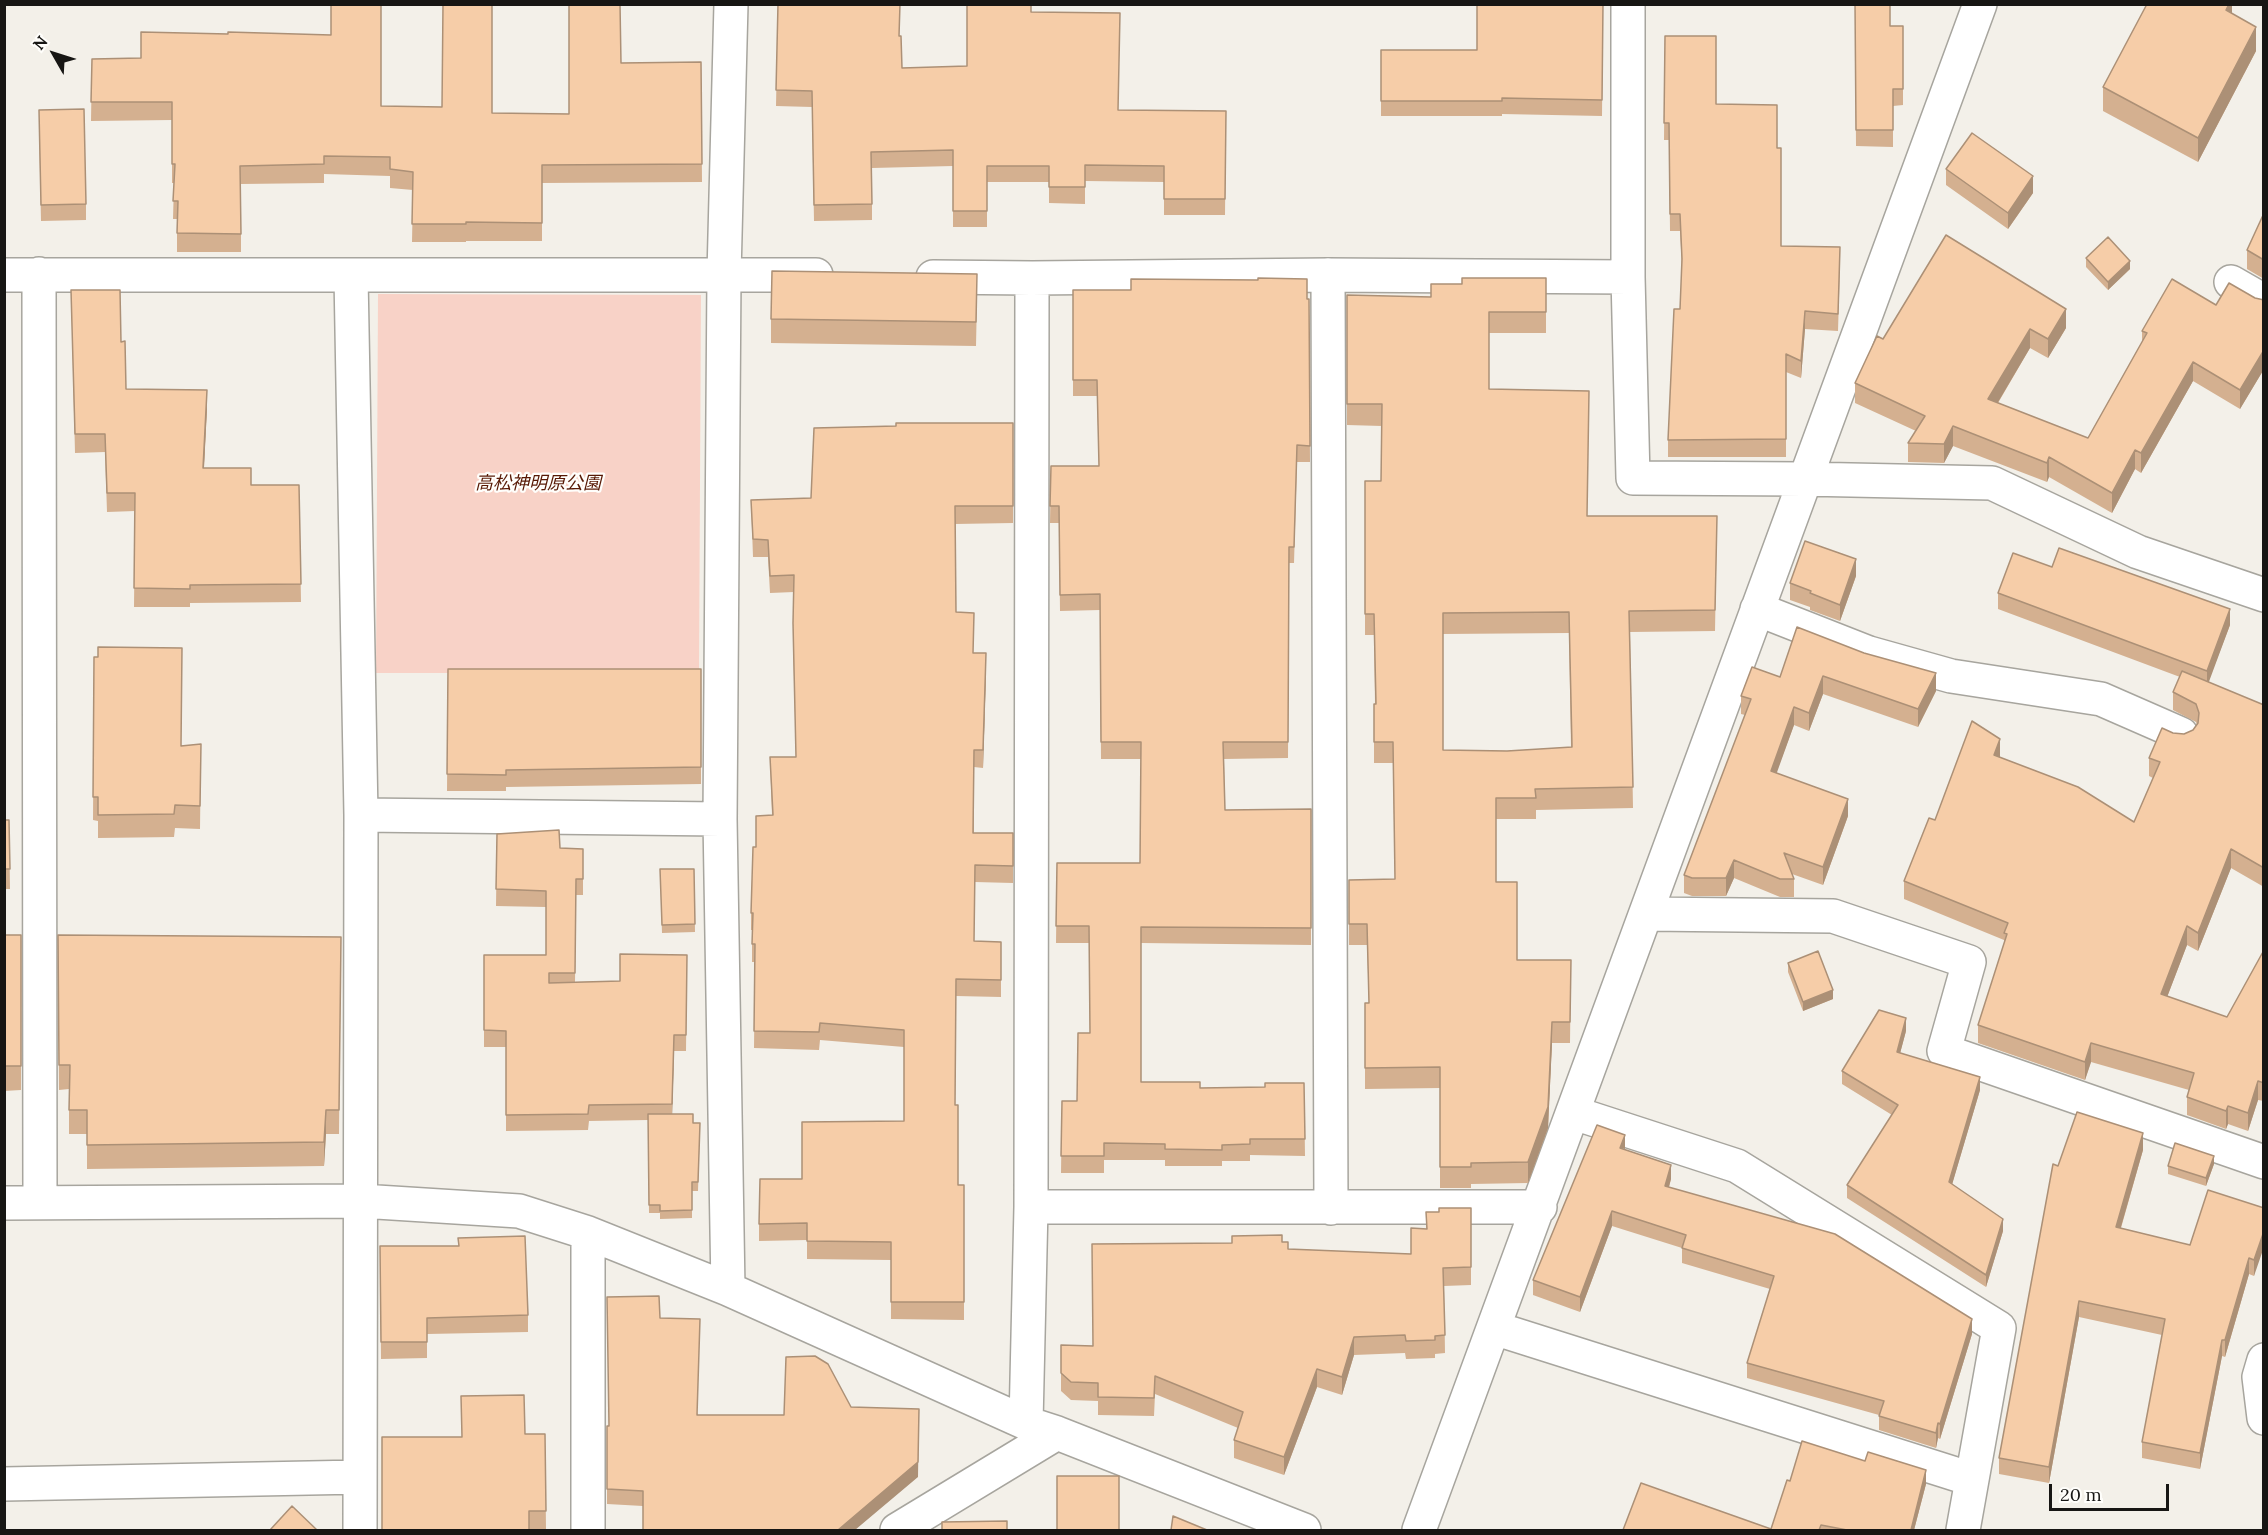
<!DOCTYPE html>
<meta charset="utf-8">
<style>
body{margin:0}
#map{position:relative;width:2268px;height:1535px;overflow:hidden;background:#f3f0e9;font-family:Lora,serif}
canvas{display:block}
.frame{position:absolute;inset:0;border:6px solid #171614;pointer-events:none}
.north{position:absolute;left:24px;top:24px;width:60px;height:60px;-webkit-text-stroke:4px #fffefb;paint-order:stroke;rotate:309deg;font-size:16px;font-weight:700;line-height:24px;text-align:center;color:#171614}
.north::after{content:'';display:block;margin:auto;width:21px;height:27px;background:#171614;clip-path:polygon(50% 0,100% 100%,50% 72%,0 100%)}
.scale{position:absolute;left:2049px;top:1484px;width:120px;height:27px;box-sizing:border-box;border:3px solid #171614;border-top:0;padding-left:8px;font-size:18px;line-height:21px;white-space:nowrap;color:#171614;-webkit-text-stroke:4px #fffefb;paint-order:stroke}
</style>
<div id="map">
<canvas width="2268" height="1535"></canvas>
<div class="frame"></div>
<div class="north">N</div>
<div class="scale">20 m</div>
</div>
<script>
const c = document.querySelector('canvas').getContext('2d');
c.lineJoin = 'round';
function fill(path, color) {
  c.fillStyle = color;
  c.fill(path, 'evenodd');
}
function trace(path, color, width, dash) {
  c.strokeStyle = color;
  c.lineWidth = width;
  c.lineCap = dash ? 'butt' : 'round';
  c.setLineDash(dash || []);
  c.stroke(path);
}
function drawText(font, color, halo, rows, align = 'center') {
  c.font = font + ' Lora,"Noto Sans JP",serif';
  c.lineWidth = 4.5;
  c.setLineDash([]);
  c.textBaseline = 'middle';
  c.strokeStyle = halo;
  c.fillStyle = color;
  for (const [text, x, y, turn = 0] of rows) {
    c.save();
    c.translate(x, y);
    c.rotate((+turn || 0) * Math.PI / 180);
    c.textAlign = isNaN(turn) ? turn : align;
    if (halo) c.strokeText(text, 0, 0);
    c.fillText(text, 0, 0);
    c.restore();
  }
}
fill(new Path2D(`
 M378,294L701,295L699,673H376Z`), '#f8d2c7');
const minor = new Path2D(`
 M39,274L40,1203
 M4,275H816
 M1328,275L1331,1208
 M351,276L361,815L360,1530
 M933,277L1032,278L1328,275L1628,277V4
 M1628,277L1633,478L1804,479L1992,483L2138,552L2264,595
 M2231,282L2264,301
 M1757,609L1869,653L1951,676L2101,699L2181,734
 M361,815L720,819
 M1647,914L1833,916L1969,962L1944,1051L2264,1162
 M1574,1113L1737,1166L1999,1328L1963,1530
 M4,1203L361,1201L519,1211L588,1233L728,1289L1026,1423L1057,1433L1304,1530
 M1031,1207H1540
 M588,1233V1530
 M728,1289L720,819L724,274L731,4
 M1494,1328L1971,1479
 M2264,1360L2259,1377L2264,1418
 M1026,1423L1031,1207L1032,278
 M4,1484L360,1477
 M897,1530L1057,1433
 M1419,1530C1609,1023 1792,513 1980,4`);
trace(minor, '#a7a59e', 36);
trace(minor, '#fff', 33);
fill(new Path2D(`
 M778,4L899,36L902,68L967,66L1031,12L1118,110L1226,111L1225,215H1164V182L1085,181V204L1049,203V182H987V227H953V166L872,168V220L814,221L812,107L776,106Z
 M1603,4L1602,116L1502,114V116H1381V50H1477Z
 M1855,4L1890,26H1903V105L1893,106V147L1856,146Z
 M2232,4V14L2256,51L2198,162L2103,111V87Z
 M1665,36L1716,104L1777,148L1781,246L1840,265L1838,331L1805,329L1801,378L1786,372V457H1668V440L1680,309L1682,268L1680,231H1670L1669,140H1664Z
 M92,59L381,106L492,113L569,114L621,63L701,62L702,182L542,183V241H466V242H412L413,190L390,188V176L324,174V183L241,184V252H177V219H173L174,183H172V120L91,121Z
 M39,127L86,204V220L41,221Z
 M1946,169L2033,193L2008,229L1946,185Z
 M2264,213V279L2247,269V250Z
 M1946,235L2066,328L2048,358L2030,348L1998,403L2088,438L2142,342V331L2216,305L2255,298L2264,300V369L2240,409L2193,381L2141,473L2135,469L2112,513L2049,477L2047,482L1953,446L1944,463L1908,462V443L1916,431L1855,403V383L1883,339Z
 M2086,258L2130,269L2108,290L2086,267Z
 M1546,278V333H1489V389L1587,516H1717L1715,631L1630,632L1633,808L1536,810V819H1496V882L1517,960H1571L1570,1043H1552L1548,1128L1528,1183L1471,1184V1188H1440V1088L1365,1089V1003H1369L1367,945H1349V880L1395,879L1393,763H1374V704H1375L1374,635H1365V481H1381L1382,426L1347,425V295L1431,297L1462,284ZM1569,633L1571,747L1507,751L1443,750V634Z
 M71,290L121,342L126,389L207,408L204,468L251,485H299L301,602L190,603V607H134L135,511L107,512L105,452L75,453Z
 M1073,290L1309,299L1310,462H1297L1294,563H1289L1288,758L1224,759L1225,810L1311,809V945L1141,943V1082L1200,1088L1265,1087L1304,1083L1305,1156L1250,1155V1161H1222V1166H1165V1160H1104V1173H1061L1062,1101H1077L1090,1033L1089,943H1056L1057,863H1140L1141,759H1101L1100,610L1060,611L1059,523H1050L1051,466H1099L1097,396H1073Z
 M977,298L976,346L771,343V319Z
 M1013,423V523L955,524L956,612L973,653L986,671L983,768L974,767V833H1013V883L975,882L974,941L1001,942V997L956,996L955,1105L958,1185H964V1320L891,1319V1260L807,1259V1240L759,1241V1224L802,1179L904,1121V1047L820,1040L819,1050L754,1048L755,962H752V930H751V913L756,847L772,815L770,757H796L793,640L794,592L770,593L768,557H753L751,500L811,498Z
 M2052,567L2230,625L2208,682L2264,705V887L2231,868L2198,951L2187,945L2167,997L2227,1017L2264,950V1101L2258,1100L2248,1131L2228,1124L2226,1129L2187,1115V1097L2189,1090L2091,1062L2085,1080L1978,1043V1025L2004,943V940L1904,899V881L1935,820L2000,758L2134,822L2153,778L2149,776V758L2173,733L2184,734L2193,730L2197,725L2196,722L2173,710V692L2180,677L1998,609V593Z
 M1856,576L1840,621L1810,610V607L1790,600V583Z
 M1797,627L1936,691L1918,727L1823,694L1809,731L1794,725L1776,773L1848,816L1823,885L1792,874L1794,879V897H1780L1734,878L1726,896H1692L1684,893V875L1745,715L1741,714V696L1780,677Z
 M94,657L181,746L201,744L200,829L175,828L174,837L98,838V821L93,820Z
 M448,669H701V784L506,787V791H447Z
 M4,820H9L10,889H4Z
 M497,834L560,848L583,849V895H576L575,982L620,981L687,955L686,1051H674L672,1114L693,1123H700L698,1191H692V1218L660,1219V1213H649L648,1120L589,1121L588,1130L506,1131V1047H484V955H546V907L496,906Z
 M660,869H694L695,932L662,933Z
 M4,935H21V1090L4,1091Z
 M58,935L341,937L339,1134H326L324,1166L87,1169V1134H69V1089L59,1090Z
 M1788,963L1833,999L1803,1011L1788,972Z
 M1906,1031L1900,1053L1980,1090L1952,1184L2003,1231L1986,1287L1847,1198V1185L1892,1115L1842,1084V1071Z
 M1625,1150L1671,1179L1669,1187L1972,1334L1940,1439L1938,1438L1936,1448L1879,1430V1415L1747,1378V1363L1770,1289L1682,1263V1248L1612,1226L1580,1312L1533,1295V1280Z
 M2143,1150L2121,1228L2190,1245L2264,1208L2254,1276L2249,1274L2225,1357L2222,1356L2200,1469L2142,1458V1442L2162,1335L2079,1317L2049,1483L1999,1474V1458L2058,1166Z
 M2214,1164L2206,1186L2168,1174V1166Z
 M1471,1208V1285L1444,1286L1445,1353L1435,1354V1358L1406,1359L1405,1353L1354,1355L1342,1395L1317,1387L1284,1475L1234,1458V1440L1238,1428L1155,1394L1154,1416L1098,1415V1401L1071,1400L1061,1391V1345L1093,1346L1282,1242L1288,1249L1411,1254L1426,1229V1212H1439Z
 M380,1246L528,1315V1332L427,1334V1358L381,1359Z
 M660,1318L698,1415H784L851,1407L918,1477L643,1506L607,1504V1426H609Z
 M545,1434L546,1530H529L462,1437Z
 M1790,1481L1926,1484L1914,1530H1623L1771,1529Z`), '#d4b090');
fill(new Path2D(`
 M2229,4H2232V24L2226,10Z
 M2256,27V51L2198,162V138Z
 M2033,176V193L2008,229V213Z
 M2130,261V269L2108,290V282Z
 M2066,309V328L2048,358V339Z
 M1805,311V329L1801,378V361Z
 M2030,329V348L1988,419V399Z
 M2264,350V369L2240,409V390Z
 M2193,362V381L2141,473V453Z
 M207,390V408L203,486V468Z
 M1953,426V446L1944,463V444Z
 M2135,450V469L2112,513V493Z
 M2049,457V477L2047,482V463Z
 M1856,559V576L1840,621V605Z
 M2230,609V625L2207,687V671Z
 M986,653V671L983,768V750Z
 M1936,673V691L1918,727V709Z
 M1823,676V694L1809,731V713Z
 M1794,707V725L1771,789V771Z
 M2000,739V757L1994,774V755Z
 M1848,799V816L1823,885V867Z
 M2231,849V868L2198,951V933Z
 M1734,860V878L1726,896V878Z
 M2187,926V945L2161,1013V994Z
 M1833,990V999L1803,1011V1002Z
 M1906,1018V1031L1897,1065V1052Z
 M1552,1022V1043L1548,1128L1528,1183V1162Z
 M674,1035V1051L672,1120V1104Z
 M2091,1043V1062L2085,1080V1062Z
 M1980,1077V1090L1949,1195V1182Z
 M2258,1081V1100L2248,1131V1113Z
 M2228,1106V1124L2226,1129V1111Z
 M326,1110V1134L324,1166V1142Z
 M2143,1133V1150L2116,1244V1227Z
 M1625,1135V1149L1620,1148Z
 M2214,1156V1164L2206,1186V1178Z
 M1671,1165V1179L1665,1201V1186Z
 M1612,1211V1226L1580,1312V1297Z
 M2003,1219V1231L1986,1287V1275Z
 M2264,1231V1247L2254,1276V1260Z
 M2249,1258V1274L2225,1357V1340Z
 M2079,1301V1317L2049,1483V1467Z
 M1972,1319V1334L1940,1439V1424Z
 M1354,1337V1355L1342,1395V1377Z
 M2222,1340V1356L2200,1469V1453Z
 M1317,1369V1387L1284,1475V1457Z
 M919,1409L918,1477L855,1530H838Z
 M1938,1423V1438L1936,1448V1433Z
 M1926,1470V1484L1914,1530H1911Z`), '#ac9076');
const building = new Path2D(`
 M331,4H381V106L442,107L443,4H492V113L569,114V4H620L621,63L701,62L702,164L542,165V223L466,222V224H412L413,172L390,169V157L324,156V164L240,166L241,234L177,233L178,201H173L175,164H172V102H91L92,59L141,58V32L228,34V32L331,35Z
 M778,4H900L899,36H901L902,68L967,66V4H1031V12L1120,13L1118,110L1226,111L1225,199H1164V166L1085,165V187H1049V166H987V211H953V150L871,152L872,204L814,205L812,91L776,90Z
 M1477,4H1603L1602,100L1502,98V101H1381V50H1477Z
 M1855,4H1890V26H1903V89H1893V130H1856Z
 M2147,4H2229L2226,10L2256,27L2198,138L2103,87Z
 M1665,36H1716V104L1777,105V148H1781V246L1840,247L1838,314L1805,311L1801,361L1786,354V439L1668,440L1674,309H1680L1682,259L1680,214H1670L1669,123H1664Z
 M84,109L86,204L41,205L39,110Z
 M1972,133L2033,176L2008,213L1946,169Z
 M2264,213V260L2247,250Z
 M1946,235L2066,309L2048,339L2030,329L1988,399L2088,438L2147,333L2142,331L2172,279L2216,305L2229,283L2255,298L2264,300V350L2240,390L2193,362L2141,453L2135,450L2112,493L2049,457L2047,463L1953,426L1944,444L1908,443L1925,416L1855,383L1877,336L1883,339Z
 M2108,237L2130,261L2108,282L2086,258Z
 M772,271L977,274L976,322L771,319Z
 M1258,278L1307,279V299H1309L1310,446L1297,445L1294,547H1289L1288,742H1223L1225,810L1311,809V928L1141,927V1082H1200V1088L1265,1087V1083H1304L1305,1139H1250V1144L1222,1145V1150L1165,1149V1144L1104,1143V1156H1061L1062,1101H1077L1078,1033H1090L1089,926H1056L1057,863H1140L1141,742H1101L1100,594L1060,595L1059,506H1050L1051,466H1099L1097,380H1073V290H1131V279L1258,280Z
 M1462,278H1546V312H1489V389L1589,391L1587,516H1717L1715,610L1629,611L1633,787L1535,789L1536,798H1496V882H1517V960H1571L1570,1022H1552L1548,1107L1528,1162L1471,1163V1167H1440V1067L1365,1068V1003H1369L1367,924H1349V880L1395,879L1393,742H1374V704H1376L1374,614H1365V481H1381L1382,404H1347V295L1431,297V284H1462ZM1569,612L1572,747L1507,751L1443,750V613Z
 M71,290H120L121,342L125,341L126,389L207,390L203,468H251V485H299L301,584L190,585V589L134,588L135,493H107L105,434H75Z
 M896,423H1013V506H955L956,612L974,613L973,653H986L983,750H974L973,833H1013V866L975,865L974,941L1001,942V980L956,979L955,1105H958V1185H964V1302H891V1242L807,1241V1223L759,1224L760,1179H802V1122L904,1121V1030L820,1023L819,1032L754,1031L755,944H752L753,913H751L753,847H756V816L773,815L770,757H796L793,623L794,575L770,576L768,540L753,539L751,500L811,498L814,428L896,426Z
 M1805,541L1856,559L1840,605L1810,593L1811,591L1790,583Z
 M2059,548L2230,609L2207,671L1998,593L2013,553L2052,567Z
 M1797,627L1864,653L1936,673L1918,709L1823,676L1809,713L1794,707L1771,771L1848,799L1823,867L1784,853L1794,879H1780L1734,860L1726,878H1692L1684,875L1751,699L1741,696L1752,667L1780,677Z
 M98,647L182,648L181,746L201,744L200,806L175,805L174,814L98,815V797H93L94,657H98Z
 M448,669H701V767L506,770V775L447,774Z
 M2182,671L2264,705V868L2231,849L2198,933L2187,926L2161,994L2227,1017L2264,950V1083L2258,1081L2248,1113L2228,1106L2226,1111L2187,1097L2194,1073L2091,1043L2085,1062L1978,1025L2007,934L2004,933L2008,923L1904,881L1929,818L1935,820L1972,721L2000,739L1994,755L2078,787L2134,822L2160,762L2149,758L2162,728L2173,733L2184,734L2193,730L2198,723L2199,713L2196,704L2173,692Z
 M4,820H9L10,869H4Z
 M559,830L560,848L583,849V879H576L575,973H549V983L620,981V954L687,955L686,1035H674L672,1104L589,1105L588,1114L506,1115V1031L484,1030V955H546V891L496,889L497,834Z
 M660,869H694L695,924L662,925Z
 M4,935H21V1066H4Z
 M58,935L341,937L339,1110H326L324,1142L87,1145V1110H69L70,1065H59Z
 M1818,951L1833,990L1803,1002L1788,963Z
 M1879,1010L1906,1018L1897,1052L1980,1077L1949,1182L2003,1219L1986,1275L1847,1185L1898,1105L1842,1071Z
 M2077,1112L2143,1133L2116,1227L2190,1245L2208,1190L2264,1208V1231L2254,1260L2249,1258L2225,1340H2222L2200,1453L2142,1442L2165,1319L2079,1301L2049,1467L1999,1458L2053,1164L2058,1166Z
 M648,1114H693V1123H700L698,1182H692V1210L660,1211V1205H649Z
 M1597,1125L1625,1135L1620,1148L1671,1165L1665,1186L1835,1234L1972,1319L1940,1424L1938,1423L1936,1433L1879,1416L1884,1401L1747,1363L1774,1276L1682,1248L1686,1235L1612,1211L1580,1297L1533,1280Z
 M2175,1143L2214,1156L2206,1178L2168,1166Z
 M1439,1208H1471V1267L1443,1268L1445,1335L1435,1336V1340L1406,1341L1405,1335L1354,1337L1342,1377L1317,1369L1284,1457L1234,1440L1243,1412L1155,1376L1154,1398L1098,1397V1383L1071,1382L1061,1373V1345L1093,1346L1092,1244L1232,1243V1236L1282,1235V1242H1288V1249L1411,1254V1228L1427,1229L1426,1212H1439Z
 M525,1236L528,1315L427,1318V1342H381L380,1246H459L458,1238Z
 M659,1296L660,1318L700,1319L697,1415H784L786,1357L815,1356L828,1364L851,1407L919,1409L918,1462L838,1530H643V1491L607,1489V1426H609L607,1297Z
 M524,1395L525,1434H545L546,1511H529V1530H382V1437H462L461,1396Z
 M1802,1441L1865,1461L1868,1452L1926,1470L1911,1530H1847L1821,1525L1819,1530H1623L1641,1483L1771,1529L1787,1480L1790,1481Z
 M1057,1476H1119V1530H1057Z
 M292,1506L317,1530H270Z
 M1173,1516L1207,1530H1171Z
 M1007,1521V1530H942V1522Z`);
fill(building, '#f6cda8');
trace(building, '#ac9076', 1.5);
drawText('italic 18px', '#581905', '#fffefb', [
 ["高松神明原公園",538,484]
]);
</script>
